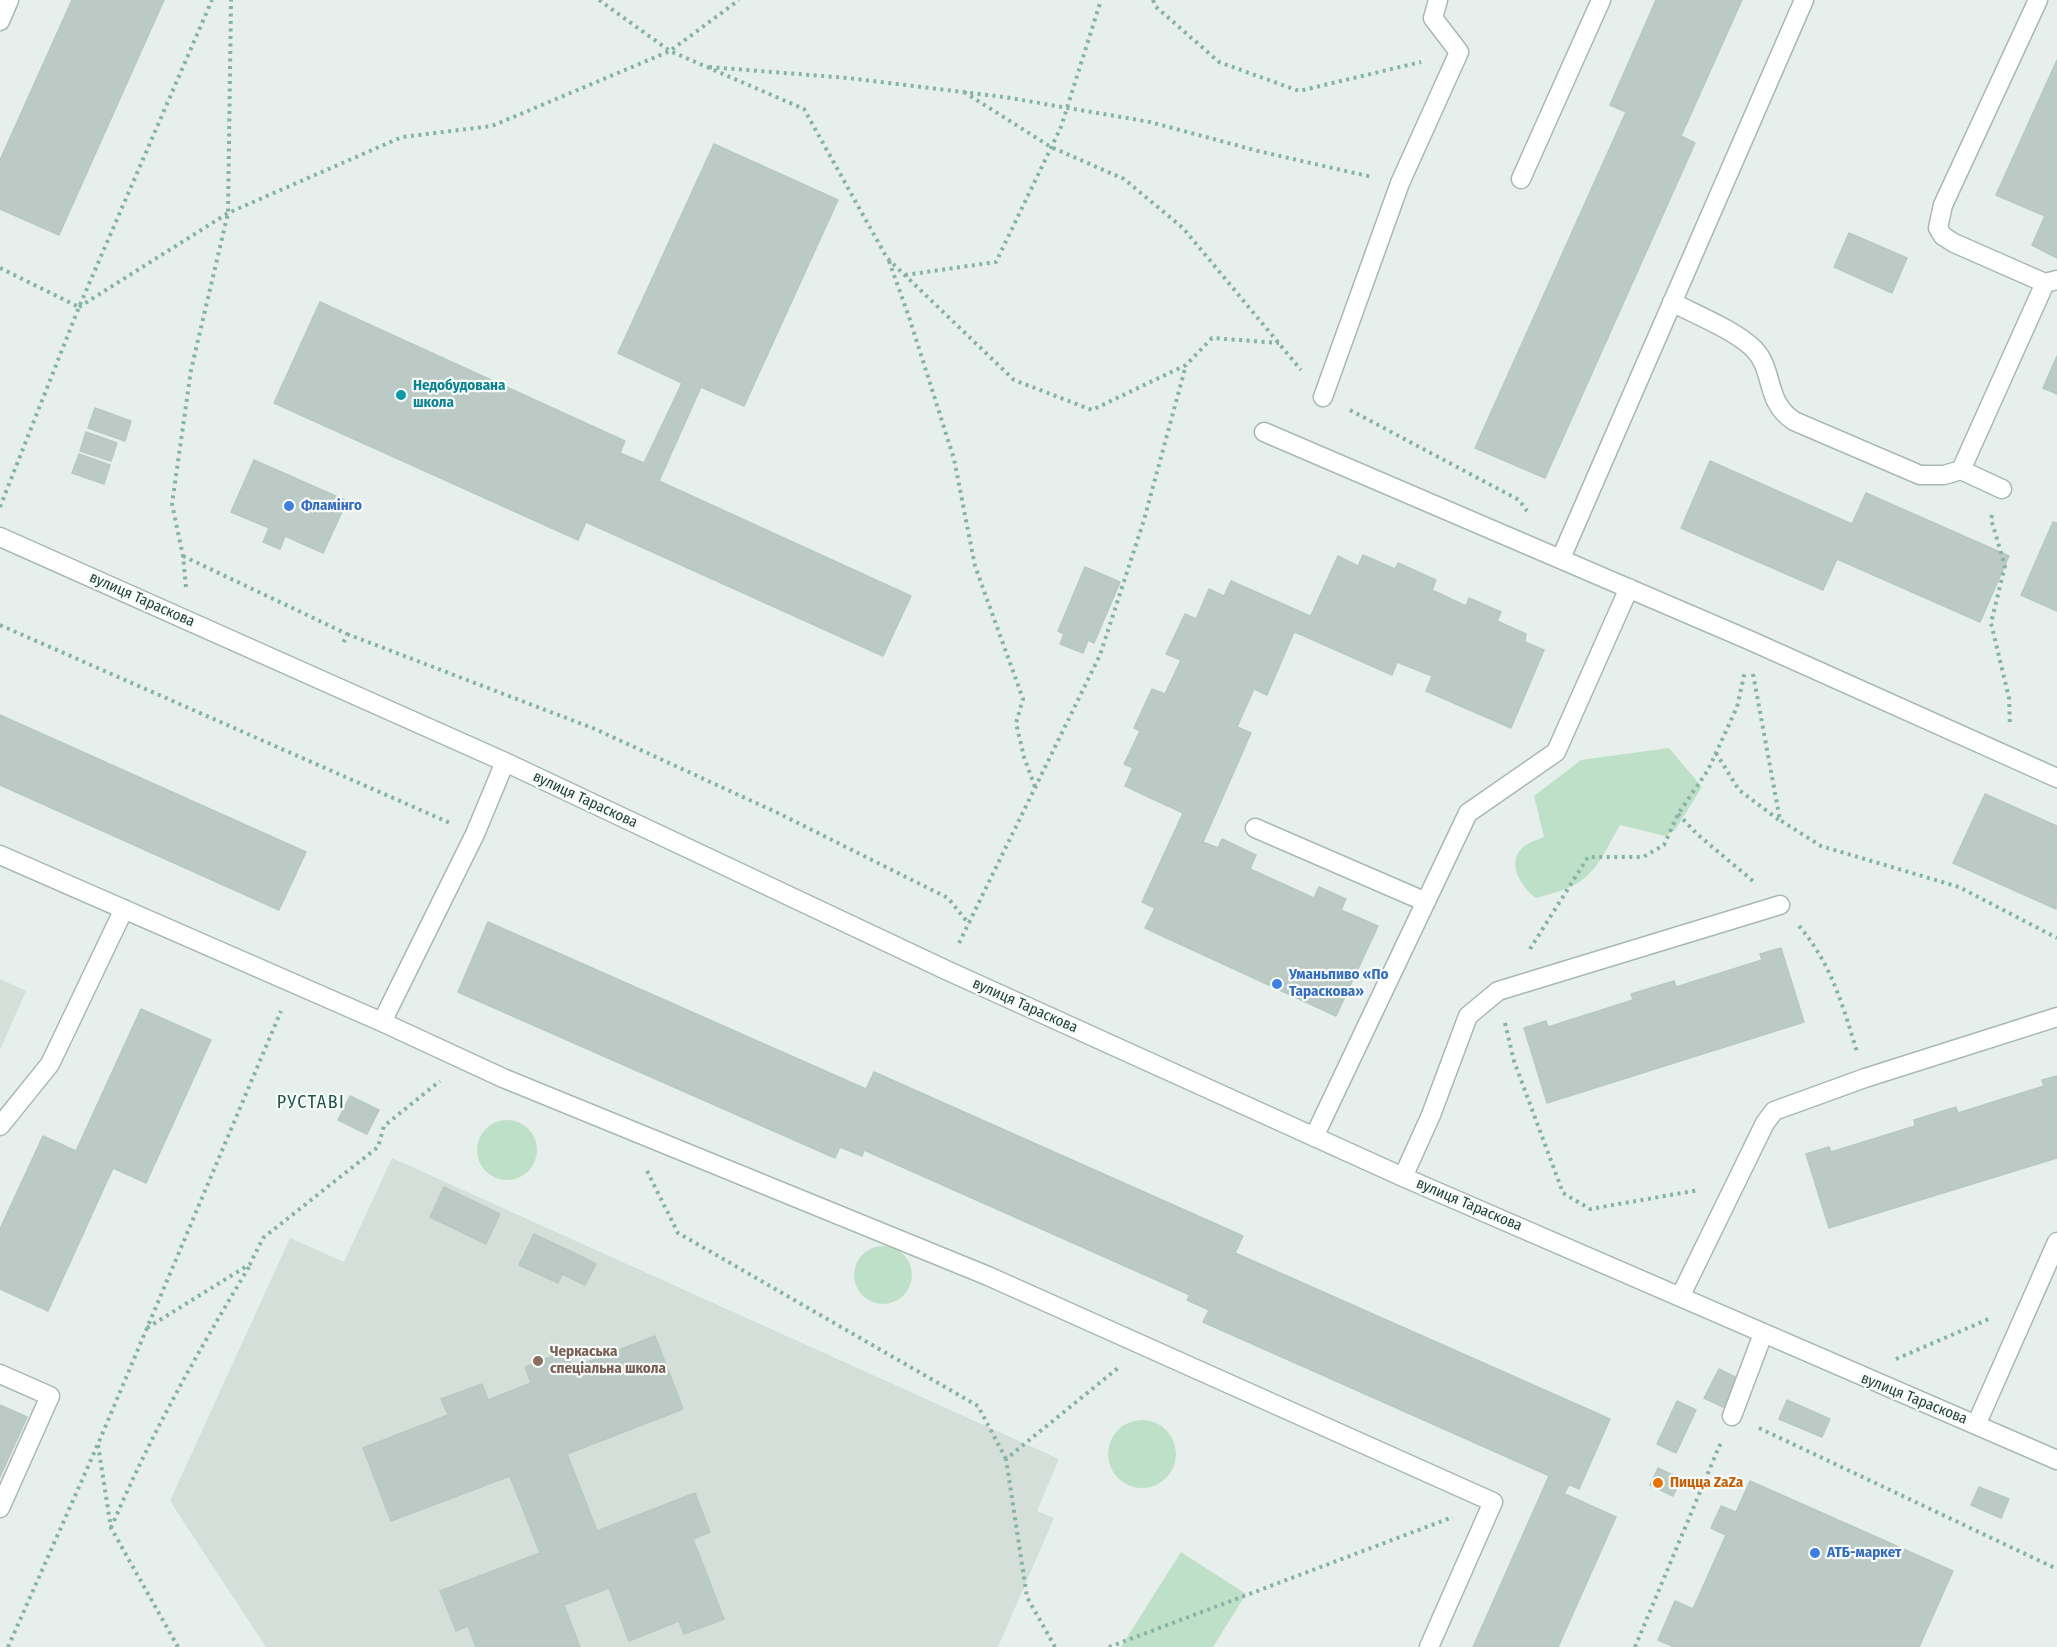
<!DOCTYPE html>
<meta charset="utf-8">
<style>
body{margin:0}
canvas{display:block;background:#e6efeb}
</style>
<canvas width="2057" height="1647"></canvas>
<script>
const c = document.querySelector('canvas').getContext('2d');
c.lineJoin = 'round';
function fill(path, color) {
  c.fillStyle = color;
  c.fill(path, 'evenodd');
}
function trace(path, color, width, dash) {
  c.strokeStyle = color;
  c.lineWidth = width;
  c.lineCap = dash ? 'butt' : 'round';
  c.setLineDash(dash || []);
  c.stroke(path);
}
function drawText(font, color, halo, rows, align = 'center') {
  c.font = font + ' "Fira Sans Condensed",sans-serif';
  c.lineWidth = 4.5;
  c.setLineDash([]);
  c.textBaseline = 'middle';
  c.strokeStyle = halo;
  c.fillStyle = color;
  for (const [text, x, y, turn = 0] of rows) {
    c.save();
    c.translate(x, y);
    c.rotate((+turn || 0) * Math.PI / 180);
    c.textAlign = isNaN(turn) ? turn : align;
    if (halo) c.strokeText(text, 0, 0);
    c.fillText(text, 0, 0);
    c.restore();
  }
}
fill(new Path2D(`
 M0,979L26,991L0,1050Z
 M392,1158L1059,1459L1037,1511L1054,1518L998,1647H266L170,1501L290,1238L344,1262Z`), '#d4dfda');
fill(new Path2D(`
 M1669,748L1702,787L1675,830L1665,836L1620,825C1593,873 1592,884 1536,898C1522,888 1506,864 1522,848C1528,842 1538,840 1544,837L1534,796L1581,760Z
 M477 1150a30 30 0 1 1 60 0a30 30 0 1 1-60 0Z
 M854 1275a29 29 0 1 1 58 0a29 29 0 1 1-58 0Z
 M1108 1454a34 34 0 1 1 68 0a34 34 0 1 1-68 0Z
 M1181,1552L1246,1594L1213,1647H1121Z`), '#bfe0c8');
const building = new Path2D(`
 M72,0H164L59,235L0,209V160Z
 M1656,0H1742L1681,136L1695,143L1545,478L1475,448L1626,112L1610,105Z
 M2057,60V258L2032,245L2045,216L1996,195Z
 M714,144L838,200L744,406L701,387L659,481L911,596L883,656L586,522L578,540L274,403L320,302L625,441L620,453L644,463L682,383L618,353Z
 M1849,233L1907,258L1892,293L1834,267Z
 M2057,356V394L2043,388Z
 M95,408L131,421L125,441L88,428Z
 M86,432L117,443L111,461L80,451Z
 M79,454L110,465L104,484L72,473Z
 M254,460L347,501L323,553L285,536L280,549L263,542L269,528L231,512Z
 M1710,461L1852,524L1866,493L2009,556L1980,622L1837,559L1823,590L1681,528Z
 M2053,522L2057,523V611L2021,595Z
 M1363,555L1395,569L1398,563L1436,580L1432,590L1466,606L1469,598L1501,612L1497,621L1526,634L1525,642L1544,650L1511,728L1426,691L1432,676L1397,662L1392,675L1302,635L1338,556L1358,566Z
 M1085,567L1120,582L1094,643L1088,640L1083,653L1060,644L1064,634L1058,631Z
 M1231,581L1310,616L1302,635L1294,632L1267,695L1254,689L1237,727L1251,733L1203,842L1218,848L1222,839L1256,855L1250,869L1314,898L1319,887L1346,899L1341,910L1378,926L1336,1016L1145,928L1155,908L1142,902L1183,813L1125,786L1133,768L1124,764L1140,731L1134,728L1152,689L1165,694L1181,660L1166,654L1185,614L1196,619L1209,589L1224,596Z
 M0,715L306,852L279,910L0,785Z
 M1985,794L2057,826L2056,909L1953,863Z
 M488,922L866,1089L874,1072L1243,1236L1235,1253L1610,1419L1579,1489L1203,1322L1209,1310L1187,1300L1190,1295L864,1150L862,1156L840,1147L835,1158L458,992Z
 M1781,948L1804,1022L1547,1103L1524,1028L1546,1021L1548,1027L1633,1000L1631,994L1674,981L1676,987L1762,960L1760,954Z
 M141,1009L211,1040L146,1183L113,1168L48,1311L0,1289V1229L43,1136L76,1151Z
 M2057,1076V1158L1829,1228L1806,1154L1829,1147L1831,1152L1915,1126L1914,1120L1956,1107L1958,1113L2044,1086L2042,1080Z
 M350,1096L379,1110L367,1134L338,1120Z
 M444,1187L500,1214L486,1244L430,1217Z
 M534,1234L572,1252L558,1283L519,1265Z
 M572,1252L596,1264L585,1285L562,1274Z
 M655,1336L683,1409L567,1454L597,1531L695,1493L710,1532L693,1539L724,1619L684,1634L679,1621L629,1641L609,1588L564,1605L580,1647H476L468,1626L456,1631L440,1591L540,1553L510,1476L391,1521L363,1448L448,1415L441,1399L482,1384L488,1400L531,1383L525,1367L566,1351L572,1368Z
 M1719,1369L1739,1379L1725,1408L1704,1398Z
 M1787,1400L1830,1419L1822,1437L1779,1419Z
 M1677,1401L1696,1410L1676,1453L1657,1444Z
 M0,1405L27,1417L0,1477Z
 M1658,1468L1681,1479L1673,1496L1650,1485Z
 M1549,1476L1569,1485L1564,1494L1545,1485Z
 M1750,1481L1953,1571L1919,1647H1674L1658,1640L1675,1601L1693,1609L1726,1535L1711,1528L1721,1506L1736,1512Z
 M1545,1485L1616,1517L1558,1647H1473Z
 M1979,1487L2009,1499L2001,1518L1971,1505Z`);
fill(building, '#bbcac4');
trace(building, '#b8c9c2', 1.5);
const minor = new Path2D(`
 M2038,0L1943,205L1938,228L1943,236L1954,243L2045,283L2057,280
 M0,21L9,0
 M1521,179L1601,0
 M1672,302C1696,315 1735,330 1754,349C1775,371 1764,401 1794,421L1920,475H1944L1961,470
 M1323,397L1400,183L1459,52L1433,18L1438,0
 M1264,432L1749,640L2057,778
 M2002,489L1961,470L2045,283
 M0,537L505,762L946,970L1403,1177L2057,1460
 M1561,558L1804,0
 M1255,828L1426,902
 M0,855L382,1022L503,1078L988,1276L1493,1502L1429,1647
 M382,1022L475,834L505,762
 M0,1126L50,1064L124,909
 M1314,1137L1468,813L1556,752L1629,588
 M1403,1177L1431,1115L1468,1016L1498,991L1780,905
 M1681,1295L1765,1123L1774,1111L1865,1078L2057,1017
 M0,1374L50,1396L0,1508
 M1732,1416L1763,1334
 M1976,1425L2057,1242`);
trace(minor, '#a8b8b2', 21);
trace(new Path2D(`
 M599,0L670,51L739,0
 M1153,0L1155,6L1219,62L1299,91L1421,62
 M709,67L848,78L1004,97L1150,122L1258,151L1372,177
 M964,92L1051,147L1124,179L1183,228L1301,370
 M889,261L909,317L954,459L975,566L1023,699L1016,723L1024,757L1035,787
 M0,268L79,307
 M905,275L996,262L1061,127L1101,0
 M79,307L228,213L402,137L492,126L670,51L804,109L887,258L1014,380L1092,410L1186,365L1212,338L1279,343
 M1350,410L1519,500L1527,511
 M0,507L79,307L212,0
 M1992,515L1991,519L2005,566L1991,623L2009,698L2010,726
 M183,556L347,634L342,646
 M186,587L183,556L172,504L191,370L228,213L231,0
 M0,625L450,823
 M347,634L595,729L780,814L948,898L969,924
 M1753,674L1780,820L1821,846L1959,887L2057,938
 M1716,753L1739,790L1779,820
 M1678,814L1697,834L1753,881
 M1799,926C1831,963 1843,1006 1857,1052
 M959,943L1100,655L1144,520L1186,365
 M1530,949L1588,857H1643L1664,845L1678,814L1708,770L1716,753L1737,707L1745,671
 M1505,1023L1514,1061L1563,1193L1590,1209L1699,1190
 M647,1171L678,1233L978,1406L1006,1459
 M147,1328L250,1264L263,1238L378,1147L384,1126L440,1081
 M1896,1359L1991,1318
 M1759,1428L2057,1569
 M98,1445L111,1528L178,1647
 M111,1528C150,1436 197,1353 249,1267
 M8,1647L98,1444L281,1011
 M1055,1647L1027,1597L1006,1459L1118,1368
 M1109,1647L1453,1517
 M1635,1647L1721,1442`), '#86b3a5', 4, [3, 4.5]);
trace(minor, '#fff', 18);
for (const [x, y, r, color] of [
 [401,395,6,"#0f9aa8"],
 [289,506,6,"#3f7fe0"],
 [1277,984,6,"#3f7fe0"],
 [538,1361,6,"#8d6e63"],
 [1658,1483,6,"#e8710a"],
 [1815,1553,6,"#3f7fe0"]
]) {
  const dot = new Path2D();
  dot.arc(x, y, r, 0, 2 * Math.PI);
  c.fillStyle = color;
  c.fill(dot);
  trace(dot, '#f7fbf9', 2);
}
drawText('bold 15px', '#0d838f', '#f7fbf9', [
 ["Недобудована",413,386],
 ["школа",413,403]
], 'left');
drawText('bold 15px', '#366cbe', '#f7fbf9', [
 ["Фламінго",301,506],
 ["Уманьпиво «По",1289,975],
 ["Тараскова»",1289,992],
 ["АТБ-маркет",1827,1553]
], 'left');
drawText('15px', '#24423a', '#f7fbf9', [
 ["вулиця Тараскова",142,600,24],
 ["вулиця Тараскова",585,800,25],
 ["вулиця Тараскова",1025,1006,24],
 ["вулиця Тараскова",1469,1205,23],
 ["вулиця Тараскова",1914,1399,22]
]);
drawText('bold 15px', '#785e54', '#f7fbf9', [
 ["Черкаська",550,1352],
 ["спеціальна школа",550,1369]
], 'left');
drawText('bold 15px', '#c56008', '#f7fbf9', [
 ["Пицца ZaZa",1670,1483]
], 'left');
c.letterSpacing = '1.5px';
drawText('18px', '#1f5548', '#f7fbf9', [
 ["РУСТАВІ",311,1103]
]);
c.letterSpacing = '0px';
</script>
